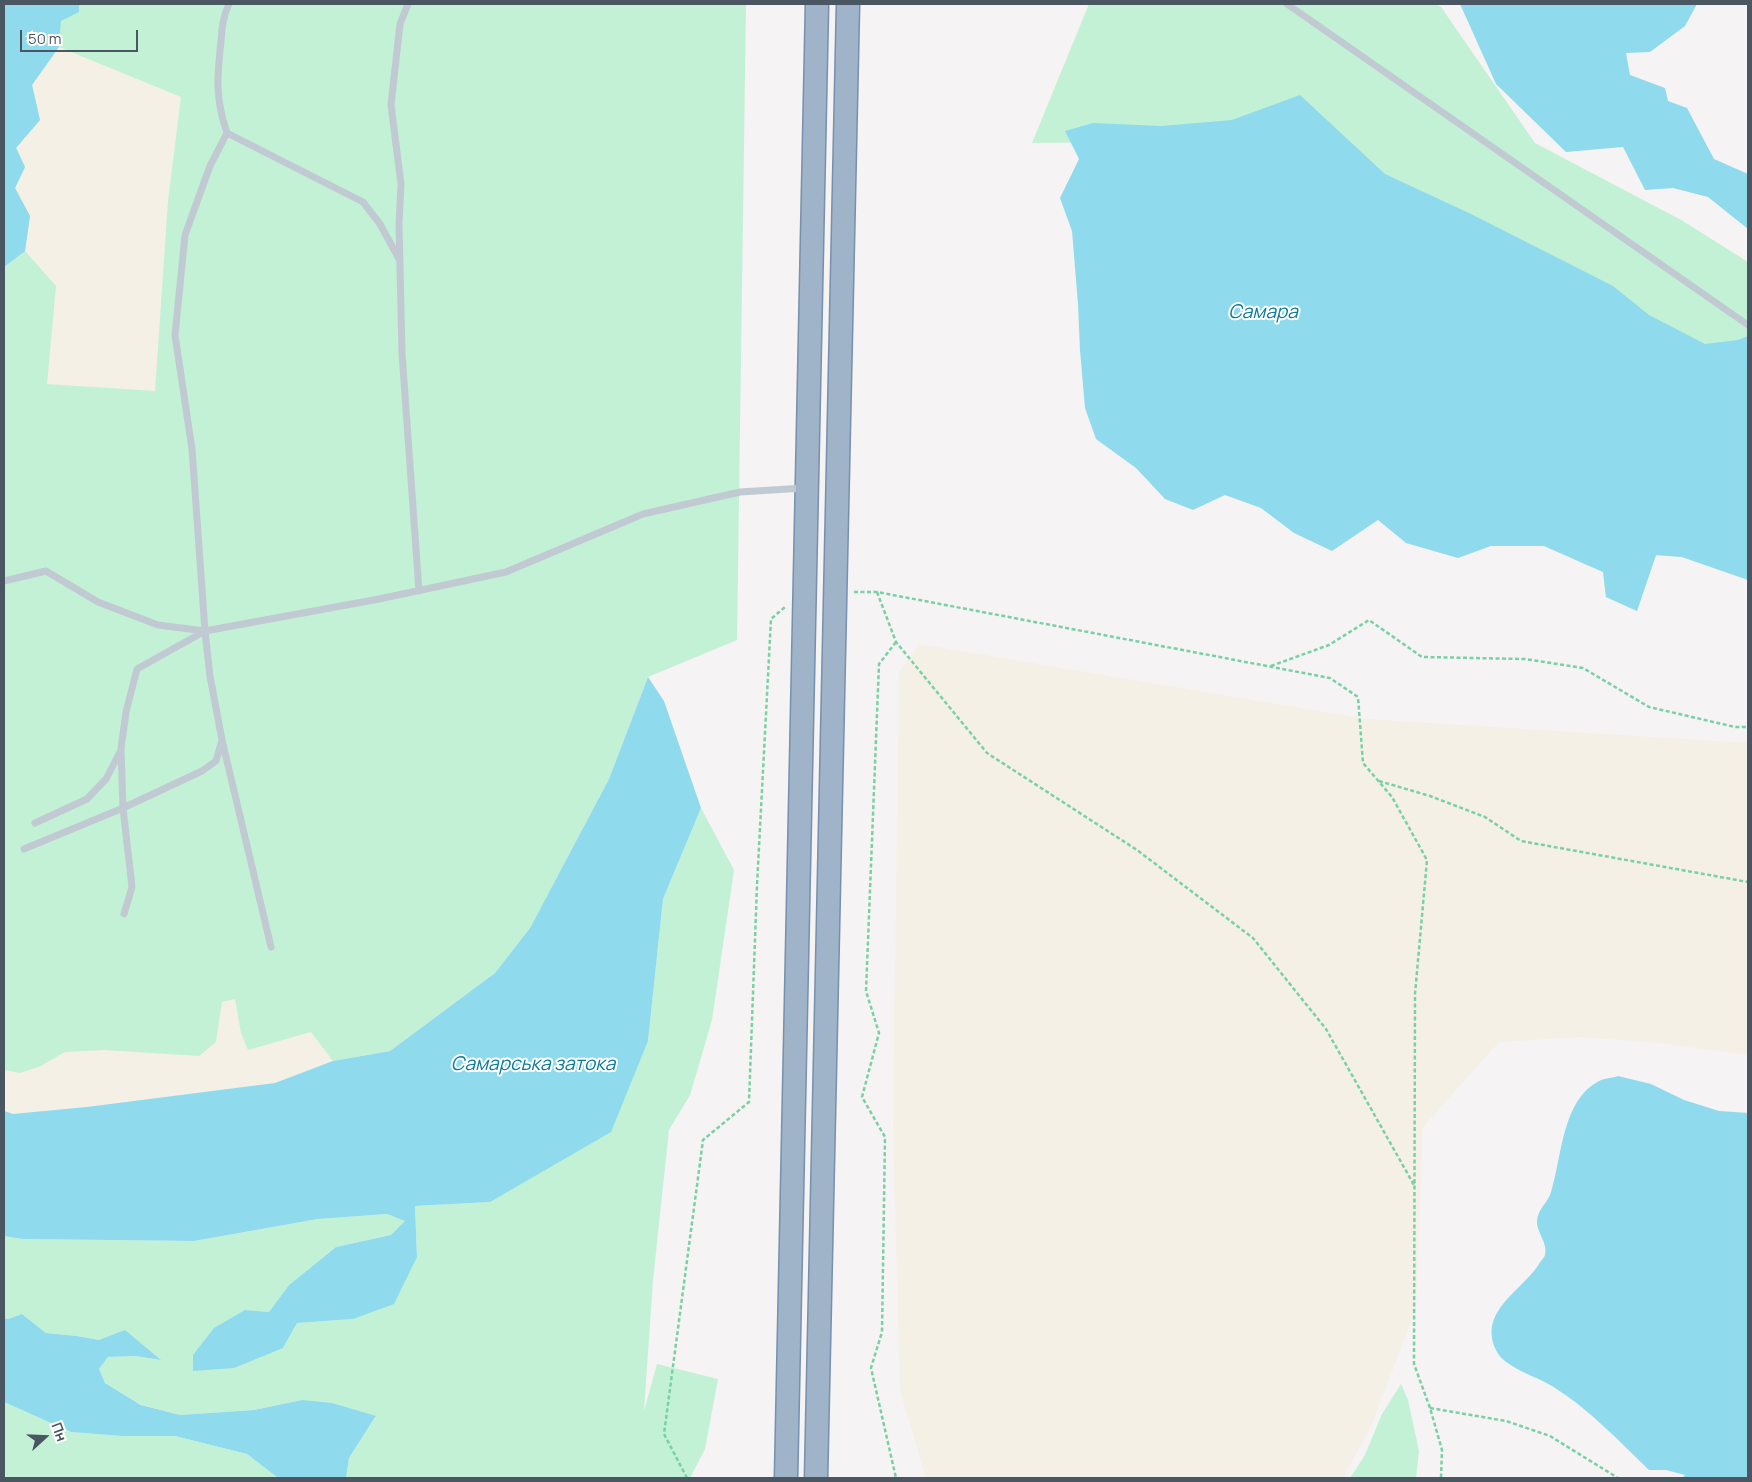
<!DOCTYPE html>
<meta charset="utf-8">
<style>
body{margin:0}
#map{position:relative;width:1752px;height:1482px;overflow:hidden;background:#f5f3f3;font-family:Manrope,sans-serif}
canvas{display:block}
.frame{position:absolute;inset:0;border:5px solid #4a5661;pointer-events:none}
.north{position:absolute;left:20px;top:1412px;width:50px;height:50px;-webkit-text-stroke:4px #fff;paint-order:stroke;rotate:70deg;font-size:14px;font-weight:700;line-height:20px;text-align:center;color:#4a5661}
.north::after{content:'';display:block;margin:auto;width:18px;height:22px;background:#4a5661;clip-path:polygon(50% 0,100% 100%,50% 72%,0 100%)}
.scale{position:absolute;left:20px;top:30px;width:118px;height:22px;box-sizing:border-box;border:2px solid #4a5661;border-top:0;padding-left:6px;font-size:15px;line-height:18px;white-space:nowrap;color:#4a5661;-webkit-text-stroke:4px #fff;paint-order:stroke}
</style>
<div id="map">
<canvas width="1752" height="1482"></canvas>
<div class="frame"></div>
<div class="north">Пн</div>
<div class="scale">50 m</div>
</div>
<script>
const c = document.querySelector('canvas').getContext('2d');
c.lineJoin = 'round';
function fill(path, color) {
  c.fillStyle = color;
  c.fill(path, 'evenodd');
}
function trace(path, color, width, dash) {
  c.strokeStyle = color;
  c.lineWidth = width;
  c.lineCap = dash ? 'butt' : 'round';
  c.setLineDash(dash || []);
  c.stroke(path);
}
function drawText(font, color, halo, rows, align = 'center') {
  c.font = font + ' Manrope,sans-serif';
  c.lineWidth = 4;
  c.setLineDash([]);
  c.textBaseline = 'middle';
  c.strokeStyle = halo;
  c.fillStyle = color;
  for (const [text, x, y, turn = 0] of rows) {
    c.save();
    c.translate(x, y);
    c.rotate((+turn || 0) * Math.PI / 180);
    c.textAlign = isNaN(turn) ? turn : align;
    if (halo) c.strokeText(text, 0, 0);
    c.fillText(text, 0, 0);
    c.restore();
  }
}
fill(new Path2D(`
 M4,4H746L737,640L648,677L609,779L530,928L495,973L390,1051L333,1061L275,1083L87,1107L13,1114L4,1111Z
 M1089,4H1436L1441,7L1535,143L1683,221L1748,262V580L1682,557L1656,555L1637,611L1606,597L1603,572L1544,546L1304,140L1032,143Z
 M701,808L734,870L712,1020L690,1095L669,1130L653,1280L644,1411L657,1364L718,1379L705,1449L690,1478H346L349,1458L376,1417L302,1400L254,1410L180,1415L142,1405L105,1383L99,1369L108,1357L135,1356L160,1360L99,1340L77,1336L46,1333L22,1314L8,1319L4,1318V1236L22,1239L194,1241L318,1219L387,1214L406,1221L391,1235L336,1247L289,1285L269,1312L245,1310L283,1348L297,1323L353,1319L417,1257L415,1206L490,1202L648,1041L663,899Z
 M1401,1384L1408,1400L1419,1451L1416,1478H1350L1365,1455L1382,1414Z
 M4,1402L71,1432L122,1436H175L247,1454L278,1478H4Z`), '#c3f1d5');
fill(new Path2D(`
 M59,47L181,97L168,201L155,391L47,384L56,286L25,251L30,216L15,188L25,167L16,147L40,120L32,85Z
 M919,644L1367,719L1748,743V1055L1659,1043L1582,1037L1499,1042L1423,1127L1416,1309L1371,1426L1343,1478H926L900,1391L893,1129L899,673Z
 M235,999L241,1033L248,1050L311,1032L333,1061L275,1083L87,1107L13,1114L4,1111V1070L20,1073L41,1066L65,1052L104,1050L199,1056L216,1042L222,1002Z`), '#f5f0e5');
fill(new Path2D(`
 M4,4H79V12L61,21L59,47L32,85L40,120L16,148L25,167L15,188L30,216L25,251L4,267Z
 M1460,4H1697L1685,26L1650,52L1626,53L1630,75L1665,88L1668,101L1687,108L1714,159L1748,174V229L1708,197L1673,188L1645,190L1623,147L1566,152L1496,84Z
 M1300,95L1385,174L1471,214L1613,286L1649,315L1705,344L1738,340L1748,336V580L1682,557L1656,555L1637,611L1606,597L1603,572L1544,546H1491L1458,558L1406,543L1378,520L1332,551L1294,533L1261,508L1225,495L1193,510L1165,499L1136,468L1096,439L1085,408L1080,350L1078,304L1072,231L1060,198L1079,159L1065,131L1093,123L1161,126L1232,120Z
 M648,677L664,701L701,808L663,899L648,1041L611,1132L490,1202L415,1206L417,1257L394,1304L353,1319L297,1323L283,1348L234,1368L193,1371V1355L214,1328L245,1310L269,1312L289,1285L336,1247L391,1235L405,1221L387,1214L318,1219L194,1241L22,1239L4,1236V1111L13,1114L87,1107L275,1083L333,1061L390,1051L495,973L530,928L609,779Z
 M1618,1076L1651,1084L1684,1100L1719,1111L1748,1113V1478H1682L1685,1475L1666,1470H1649C1618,1440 1589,1409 1552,1386C1536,1376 1503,1367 1496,1350C1478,1311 1522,1291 1539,1264C1540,1262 1544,1258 1545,1255C1548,1243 1537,1233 1537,1222C1537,1209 1548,1203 1551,1192C1562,1156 1562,1100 1599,1081C1605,1078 1612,1078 1618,1076Z
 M22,1314L46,1333L77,1336L99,1340L125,1330L161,1360L135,1356L108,1357L99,1369L105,1383L141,1405L180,1415L254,1410L302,1400L332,1403L376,1416L349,1458L346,1478H278L247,1454L175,1436H122L71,1432L4,1402V1318L8,1319Z`), '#90daee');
const trunk = new Path2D(`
 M786,1478L817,4
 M816,1478L848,4`);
trace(trunk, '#7690ad', 25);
trace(new Path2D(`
 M854,592H877L1330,678L1358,697L1363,763L1392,797L1427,860L1415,994L1414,1364L1430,1408L1442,1450L1441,1478
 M877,592L896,642L987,753L1137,850L1253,938L1326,1029L1414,1185
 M896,642L879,664L866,991L879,1033L862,1097L885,1137L882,1332L871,1368L896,1478
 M1271,666L1329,645L1369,620L1422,657L1525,659L1583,668L1649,707L1735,727H1748
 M1379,781L1430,796L1485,817L1521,841L1748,882
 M1430,1408L1506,1421L1550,1436L1618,1478
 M687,1478L664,1434L703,1140L749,1102L757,885L771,619L785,607`), '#7ad0a6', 2.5, [4, 2.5]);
trace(new Path2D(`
 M229,4C223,16 222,28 221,41C217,77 215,98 227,133L363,202L380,224L399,259
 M408,4L400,24L391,105L401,184L399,224L402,353L419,591
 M1287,4L1748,325
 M4,581L46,571L98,602L158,625L205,631L379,599L506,572L643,514L740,492L804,488
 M222,740L271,947
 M35,823L87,799L106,779L120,752
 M24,849L123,808L202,771L216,761L222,740L210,676L205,631L192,449L175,335L185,235L210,166L227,133
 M124,914L132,887L123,808L121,749L126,712L137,669L205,631`), '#c1cad2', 7);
trace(trunk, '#9fb4c9', 22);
drawText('italic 19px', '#0c7c9b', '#fff', [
 ["Самара",1263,313],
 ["Самарська затока",533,1065]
]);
</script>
